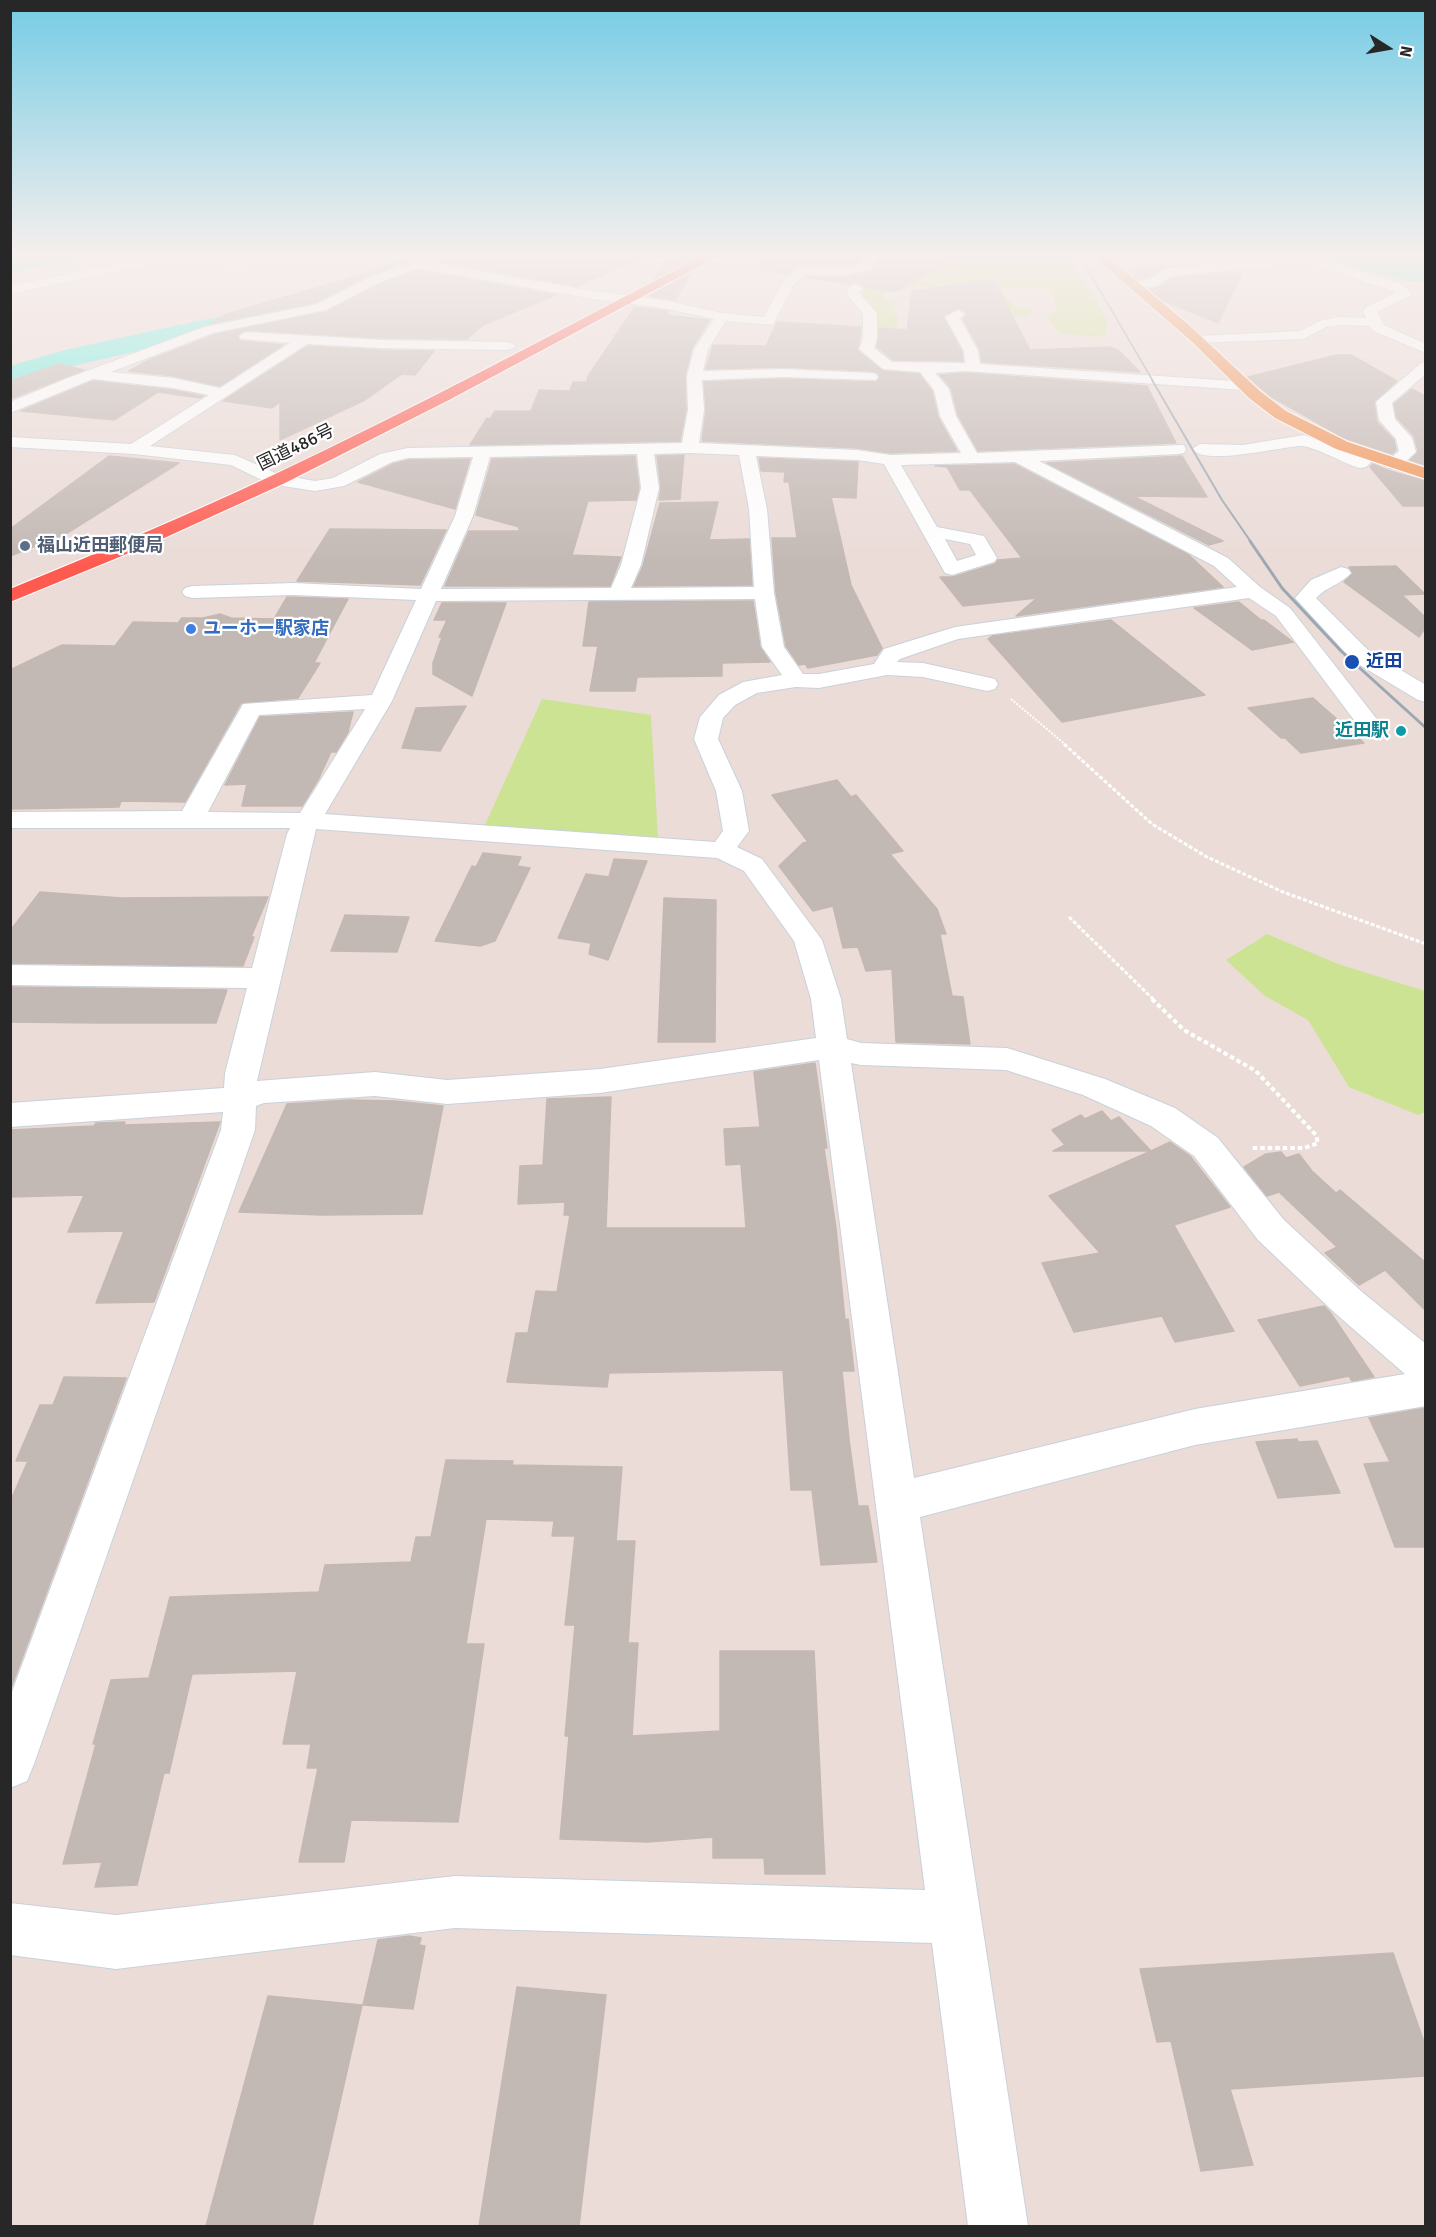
<!DOCTYPE html>
<meta charset="utf-8">
<style>
body{margin:0}
#map{position:relative;width:1436px;height:2237px;overflow:hidden;background:#ebdcd8;font-family:Signika,sans-serif}
canvas{display:block}
.frame{position:absolute;inset:0;border:12px solid #272727;pointer-events:none}
.north{position:absolute;left:1358px;top:18px;width:60px;height:60px;-webkit-text-stroke:4px #fff;paint-order:stroke;rotate:101deg;font-size:16px;font-weight:700;line-height:24px;text-align:center;color:#272727}
.north::after{content:'';display:block;margin:auto;width:21px;height:27px;background:#272727;clip-path:polygon(50% 0,100% 100%,50% 72%,0 100%)}
</style>
<div id="map">
<canvas width="1436" height="2237"></canvas>
<div class="frame"></div>
<div class="north">N</div>
</div>
<script>
const c = document.querySelector('canvas').getContext('2d');
c.lineJoin = 'round';
function fill(path, color) {
  c.fillStyle = color;
  c.fill(path, 'evenodd');
}
function trace(path, color, width, dash) {
  c.strokeStyle = color;
  c.lineWidth = width;
  c.lineCap = dash ? 'butt' : 'round';
  c.setLineDash(dash || []);
  c.stroke(path);
}
function drawText(font, color, halo, rows, align = 'center') {
  c.font = font + ' Signika,"Noto Sans JP",sans-serif';
  c.lineWidth = 4.5;
  c.setLineDash([]);
  c.textBaseline = 'middle';
  c.strokeStyle = halo;
  c.fillStyle = color;
  for (const [text, x, y, turn = 0] of rows) {
    c.save();
    c.translate(x, y);
    c.rotate((+turn || 0) * Math.PI / 180);
    c.textAlign = isNaN(turn) ? turn : align;
    if (halo) c.strokeText(text, 0, 0);
    c.fillText(text, 0, 0);
    c.restore();
  }
}
fill(new Path2D(`
 M885,253H1069L1106,318L1107,333L1098,337L1059,333L1046,315L1058,310L1048,289L999,288L1015,306L1029,308L1035,313L1026,317L994,314L925,286L884,291L885,299L896,303L891,309L899,317L894,342L876,341V312L859,294L862,287H872L855,281L852,271L871,270Z
 M542,699L651,715L658,839L484,827Z
 M1267,934L1338,964L1425,991V1112L1418,1115L1349,1087L1308,1020L1265,996L1226,960Z`), '#cce393');
fill(new Path2D(`
 M11,253H107L11,273Z
 M1311,253H1425V283L1405,281L1312,255Z`), '#68efe1');
fill(new Path2D(`
 M417,253H447L444,258L429,266L353,295L331,309L285,322L197,337L73,366L35,377L21,390L10,392V367L13,365L65,350L197,321L281,306L311,297L335,283Z`), '#68efe1');
const building = new Path2D(`
 M444,253H655L577,286L438,262L448,257Z
 M671,253H704L654,279Z
 M761,253H865L860,262L847,265H798L788,274L760,269Z
 M882,253H967L894,292L865,287L857,282L850,284L805,277H847L870,272Z
 M407,261H409L367,276L316,302L212,323L227,314Z
 M1158,265L1176,266L1165,267L1150,277L1137,279L1135,277V268Z
 M418,270L556,295L483,325L467,339L381,338L245,330L237,335L241,341L283,345L220,386L173,376L129,371L149,360L214,335L326,312L377,286Z
 M1228,272L1242,274L1218,323L1164,301L1149,289L1160,287L1171,278Z
 M691,273L675,300L649,296Z
 M994,280L1030,350L1110,347L1118,350L1140,372L982,362L980,350L963,319L967,314L959,308L943,316L962,352L963,361L893,360L877,347L879,328L907,330L912,291Z
 M635,307L668,311L666,315L709,320L692,348L685,375L686,410L680,441L470,445L487,418L490,419L495,411H531L539,390L570,391L573,382H587L588,376Z
 M777,322L861,327L858,351L883,371L919,374L932,391L938,417L957,451L890,453L857,448L702,441L706,410L704,382L783,379L876,382L880,378L878,373L871,371L783,367L706,369L713,345L766,346Z
 M308,346L381,350L434,351L415,375L402,374L365,400L280,440V402L272,408L223,401Z
 M1337,355H1351L1397,381L1374,402L1377,422L1394,440L1396,450L1392,454L1344,438L1270,396L1248,377Z
 M59,364L84,370L10,399V381Z
 M965,373L1147,386L1176,443L978,451L958,415L951,388L940,375Z
 M93,381L173,390L203,396L200,398L158,392L114,420L21,411Z
 M1412,389L1425,396V465L1410,460L1418,451L1414,436L1397,418L1394,404Z
 M684,455L680,499L659,500L661,488L657,456Z
 M109,456L179,463L64,535L10,556V529Z
 M635,456L639,488L636,500L588,501L572,555L621,557L610,586H445L469,531H519V527L476,515L492,459Z
 M1182,456L1207,497L1133,496L1223,541L1209,545L1047,463Z
 M759,458L858,462L856,498L831,497L851,585L882,648L877,655L808,668L805,664L799,665L786,646L776,593L772,538H797L789,482H784L785,472L761,471Z
 M470,459L455,509L358,482L393,464L408,460Z
 M1014,464L1189,555L1223,587L1016,616L1037,598L963,606L940,577H953L995,564L998,560L1022,558L970,490H960L947,467L935,466Z
 M1373,464L1387,470L1425,481V506H1403L1370,467Z
 M718,502L709,540L749,539L752,585L634,586L643,566L660,503Z
 M330,529L446,530L420,585L297,581Z
 M1396,566L1425,594L1402,595L1425,617V628L1419,637L1344,582L1353,573L1349,567Z
 M287,597L348,599L314,663H320L298,698L241,703L185,802L121,801L119,807L10,809V670L62,645L115,646L133,622L178,623L182,618H203L220,614L231,618L274,619Z
 M753,601L760,647L770,662L722,663V676L637,677L635,691H590L598,646H583L589,602Z
 M1239,602L1261,620H1264L1293,642L1252,650L1194,608Z
 M442,603H506L472,696L433,674V663L442,637H439L447,620H434Z
 M1111,620L1205,695L1062,722L988,639L992,636Z
 M1313,698L1364,743L1301,753L1285,738H1281L1248,708Z
 M466,706L440,751L402,748L416,708Z
 M353,712L348,732L336,752H331L319,778L302,806H242L247,784L225,785L260,717Z
 M837,780L851,797L856,795L903,851L890,854L937,909L946,934H940L952,996L963,997L970,1044L896,1042L892,969L866,971L858,947L843,948L833,906L813,911L779,866L803,843L808,842L772,795Z
 M483,853L521,857L517,866L530,868L495,941L480,946L435,941L472,866L476,867Z
 M614,859L647,861L608,960L589,954L591,943L558,938L586,874L609,877Z
 M40,892L122,898L268,897L251,937H254L243,966L10,963V931Z
 M664,898L716,900L715,1042H658Z
 M345,915L409,917L397,952L331,951Z
 M10,987L227,990L216,1023H102L10,1022Z
 M815,1063L827,1148H824L836,1228L845,1320L848,1319L854,1371H842L849,1439L858,1506H868L877,1562L821,1565L812,1490H791L783,1370L609,1373L607,1387L507,1382L516,1333H528L536,1291L557,1292L570,1215H564L565,1202L518,1204L520,1166L543,1165L547,1099L611,1097L606,1228H746L741,1164L726,1165L724,1129L760,1127L754,1072Z
 M349,1100L395,1101L443,1106L422,1214L323,1215L239,1212L287,1104Z
 M1102,1111L1111,1121L1119,1117L1151,1151L1170,1142L1190,1156L1230,1207L1174,1225L1234,1331L1175,1342L1162,1316L1074,1332L1042,1263L1100,1253L1049,1196L1151,1151H1053L1065,1145L1052,1130L1081,1115L1085,1119Z
 M125,1122L124,1125L220,1122L154,1302L96,1303L124,1231L68,1232L84,1195L10,1197V1130L94,1126L96,1123Z
 M1281,1152L1286,1158L1299,1154L1312,1171L1336,1193L1340,1190L1425,1262V1310L1385,1270L1359,1285L1325,1253L1337,1247L1279,1192L1267,1196L1244,1167L1266,1154Z
 M1324,1306L1330,1312L1374,1377L1352,1381L1349,1376L1300,1386L1258,1320Z
 M64,1377L126,1378L11,1688L10,1502L28,1461H16L40,1405H53Z
 M1425,1408V1547H1395L1364,1464L1390,1462L1369,1418Z
 M1297,1439L1298,1442L1317,1441L1340,1493L1278,1498L1256,1442Z
 M446,1460L513,1461L512,1465L622,1467L616,1541H635L628,1643H638L632,1736L720,1731V1651H814L825,1874H765L764,1858H713V1837L648,1842L560,1839L569,1736H565L575,1625H565L575,1536H552L554,1521L486,1519L466,1644H484L458,1822L351,1820L344,1862H299L318,1768H307L311,1744H283L297,1671L192,1674L169,1773H164L137,1885L95,1887L102,1862L63,1864L96,1744H93L111,1680L149,1678L170,1597L319,1592L325,1565L411,1562L416,1537H431Z
 M409,1936L421,1938L419,1945L425,1946L413,2009L363,2005L378,1940Z
 M1393,1953L1425,2045V2076L1230,2089L1253,2165L1201,2171L1171,2041L1157,2042L1140,1969Z
 M517,1987L606,1995L579,2226H479Z
 M268,1996L362,2005L312,2226H206Z`);
fill(building, '#c2b8b4');
trace(building, '#c5b8b2', 1.5);
const minor = new Path2D(`
 M168,253H190L184,257L10,294V286Z
 M438,253L446,256L431,263L593,291L663,300L722,313L764,317L782,284L798,267H847L861,264L867,253H880L870,270L847,275L805,274L793,286L773,325L726,321L708,349L703,371L783,369L871,373L876,374L878,377L876,380L783,377L702,380L704,410L699,443L857,450L890,455L961,453L940,416L934,390L920,372L883,369L859,349L863,338V314L846,293L852,285L857,284L863,288L859,293L877,313V338L874,348L892,362L965,363L964,351L945,317L958,310L965,314L960,318L978,351L980,364L1249,382L1252,385L1249,388L1244,390L965,371L935,373L949,389L956,416L977,453L1184,445L1186,449L1184,453L1178,454L1039,461L1228,558L1260,587L1290,608L1383,727L1379,732L1371,734L1363,732L1276,616L1249,598L958,639L900,659L897,662L923,663L995,679L998,684L995,689L987,691L923,677L887,675L819,688L796,687L757,693L735,705L723,718L718,739L742,791L749,831L737,847L762,859L822,940L841,999L847,1039L861,1043L1007,1048L1105,1079L1175,1108L1218,1138L1284,1220L1362,1292L1426,1344V1406L1195,1445L920,1517L1028,2226H968L932,1943L455,1928L116,1969L10,1955V1903L116,1915L455,1876L925,1890L819,1060L600,1093L447,1104L375,1096L264,1103L256,1106L255,1130L34,1764L27,1781L10,1788V1697L221,1130L223,1112L10,1127V1103L224,1088L225,1073L247,988L10,985V965L252,968L287,834L290,828H10V812L182,811L243,704L372,695L416,600L294,595L192,598L185,596L182,592L185,588L192,586L294,583L421,589L455,516L473,457L408,458L392,462L344,486L315,491L270,484L231,465L134,454L10,447V437L131,444L209,395L173,388L93,379L10,413V402L63,380L204,327L317,304L368,278ZM418,268L593,299L663,308L714,319L694,349L687,376L688,410L682,443L408,448L380,454L333,478L315,481L280,475L235,455L150,446L307,344L381,348L509,350L516,346L509,342L381,340L246,332L239,336L241,339L290,343L220,388L173,378L111,372L213,333L326,310L376,284ZM690,453L739,455L749,509L754,587L631,588L641,565L659,488L654,454ZM637,454L641,488L621,565L611,588L441,589L473,516L490,457ZM756,456L857,460L884,464L945,573L952,575L994,562L997,558L984,536L937,527L901,465L1015,462L1214,566L1237,587L955,627L884,649L874,664L819,674H803L784,647L774,593L767,509ZM945,539L970,544L976,555L957,561ZM755,599L762,647L782,675L743,682L719,695L700,717L694,739L716,791L723,831L715,842L325,814L392,701L436,601ZM365,709L300,813L208,812L259,715ZM316,829L717,858L744,871L794,941L811,999L816,1038L600,1069L447,1080L375,1072L257,1081ZM851,1063L861,1065L1006,1070L1083,1095L1151,1126L1194,1156L1258,1240L1336,1314L1405,1374L1195,1409L914,1478Z
 M1294,253H1313L1311,256L1402,284L1411,293L1410,296L1377,312L1384,325L1426,344V353L1373,331L1370,326L1340,325L1326,327L1303,339L1193,343L1191,340L1198,336L1300,331L1322,320L1340,317L1366,318L1363,311L1365,308L1396,292L1297,259L1278,265L1170,276L1159,285L1131,290L1125,286L1126,283L1151,279L1166,269L1277,257Z
 M1426,362V374L1392,403L1395,419L1412,438L1416,452L1399,468H1387L1384,464L1399,451L1396,439L1379,420L1376,402L1421,363Z
 M1304,435L1359,456L1369,452L1375,453L1377,457L1366,467L1360,468C1344,464 1313,445 1300,446C1280,447 1204,466 1192,449L1200,444L1243,445Z
 M1341,567L1348,569L1351,573C1343,583 1326,587 1316,598L1369,651L1426,685V702L1418,700L1353,661L1295,598L1311,580Z`);
const major = new Path2D(`
 M1090,253H1103L1189,325L1260,391L1286,411L1348,442L1426,468V479L1336,449L1275,418L1249,398L1192,342Z`);
const highway = new Path2D(`
 M709,253H724L449,400L283,484L151,544L10,602V589C97,553 184,517 269,477C418,407 563,328 709,253Z`);
trace(minor, '#c7d2da', 2);
trace(major, '#fff', 2);
trace(highway, '#fff', 2);
trace(new Path2D(`
 M213,258L282,290`), '#fff', 1.5, [1.5, 1.5]);
trace(new Path2D(`
 M1011,699L1066,745`), '#fff', 2, [2, 1.5]);
trace(new Path2D(`
 M1064,744L1152,824L1207,857L1283,892L1426,944
 M1069,917L1154,1000`), '#fff', 3, [4, 2]);
trace(new Path2D(`
 M1152,999L1184,1030L1256,1071L1316,1135L1318,1143L1304,1148H1252`), '#fff', 4, [4.5, 3]);
fill(minor, '#fff');
fill(major, '#f29456');
fill(highway, '#ff5a4f');
trace(new Path2D(`
 M1078,253L1153,381`), '#9ba7b2', 1.5);
trace(new Path2D(`
 M1152,380L1222,500L1251,542`), '#9ba7b2', 2);
trace(new Path2D(`
 M1250,541L1282,588L1341,651L1426,728`), '#9ba7b2', 3);
const sky = c.createLinearGradient(0, 0, 0, 566);
sky.addColorStop(0, '#75cce5');
sky.addColorStop(0.45, '#f6efed');
sky.addColorStop(1, '#f6efed00');
c.fillStyle = sky;
c.fillRect(0, 0, 1436, 566);
for (const [x, y, r, color] of [
 [25,546,6,"#5c6f8a"],
 [191,629,6,"#3f7fe0"],
 [1352,662,8,"#1a4fb4"],
 [1401,731,6,"#0f9aa8"]
]) {
  const dot = new Path2D();
  dot.arc(x, y, r, 0, 2 * Math.PI);
  c.fillStyle = color;
  c.fill(dot);
  trace(dot, '#fff', 2);
}
drawText('18px', '#272727', '#fff', [
 ["国道486号",296,448,-26]
]);
drawText('bold 18px', '#4e5e75', '#fff', [
 ["福山近田郵便局",37,546]
], 'left');
drawText('bold 18px', '#366cbe', '#fff', [
 ["ユーホー駅家店",203,629]
], 'left');
drawText('bold 18px', '#164399', '#fff', [
 ["近田",1366,662]
], 'left');
drawText('bold 18px', '#0d838f', '#fff', [
 ["近田駅",1389,731]
], 'right');
</script>
